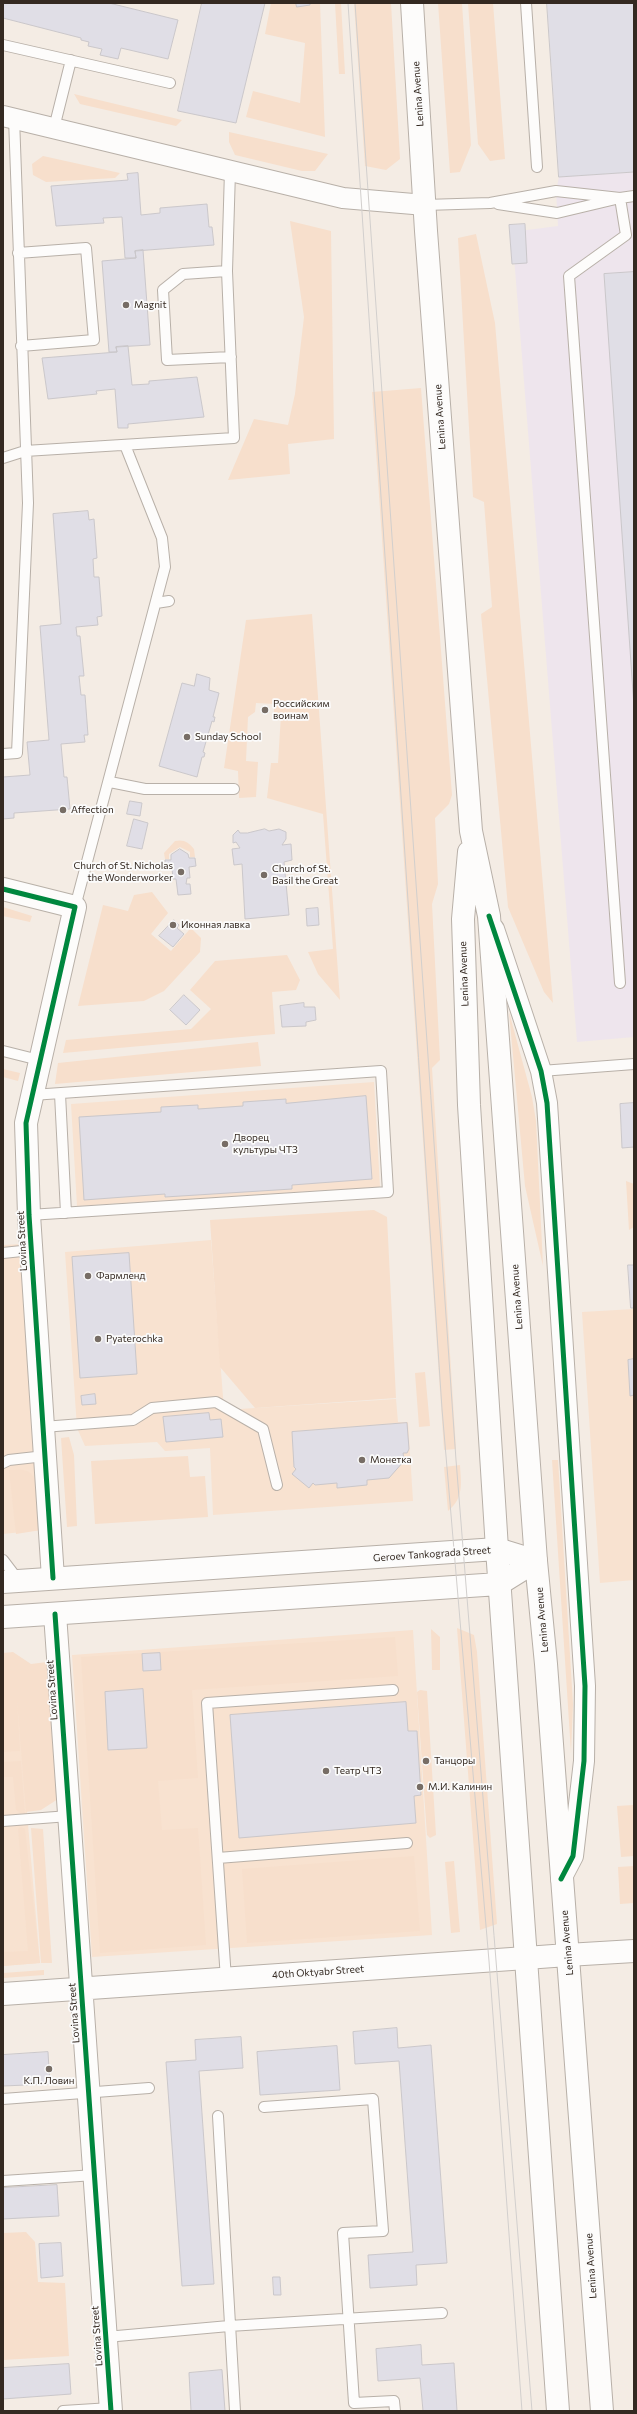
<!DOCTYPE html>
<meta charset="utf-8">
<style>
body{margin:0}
#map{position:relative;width:637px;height:2414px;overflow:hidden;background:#f4ece4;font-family:Commissioner,sans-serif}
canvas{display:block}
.frame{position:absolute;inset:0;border:4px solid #342921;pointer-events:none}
</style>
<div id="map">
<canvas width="637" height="2414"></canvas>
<div class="frame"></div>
</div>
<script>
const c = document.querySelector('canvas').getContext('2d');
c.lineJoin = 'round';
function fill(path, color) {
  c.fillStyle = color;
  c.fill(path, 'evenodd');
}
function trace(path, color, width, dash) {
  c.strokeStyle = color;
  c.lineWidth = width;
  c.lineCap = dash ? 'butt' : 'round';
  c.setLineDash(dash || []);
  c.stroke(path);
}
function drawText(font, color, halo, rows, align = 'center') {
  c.font = font + ' Commissioner,sans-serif';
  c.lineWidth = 3.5;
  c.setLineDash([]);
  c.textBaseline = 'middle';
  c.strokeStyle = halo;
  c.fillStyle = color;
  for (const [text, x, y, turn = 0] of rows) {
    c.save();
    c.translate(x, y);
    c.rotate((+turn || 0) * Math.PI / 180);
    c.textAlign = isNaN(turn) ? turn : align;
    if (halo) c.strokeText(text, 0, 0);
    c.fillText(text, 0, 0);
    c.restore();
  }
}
fill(new Path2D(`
 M374,1082L380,1187L77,1206L71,1104Z
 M211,1240L224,1410L396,1399L398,1422H408L413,1501L213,1515L210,1448L165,1451L157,1442L85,1446L77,1428L65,1252Z
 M23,1244L41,1530L3,1534V1245Z
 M634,1309V1580L600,1583L582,1312Z
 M413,1630L432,1935L92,1957L72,1655Z
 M15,1674L40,1963L3,1966V1675Z`), '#f8e2d0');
fill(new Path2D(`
 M634,172V1037L577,1042L512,232L558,226L556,191L559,177Z`), '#eee5ed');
fill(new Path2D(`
 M271,3H320L325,137L246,117L253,91L300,103L305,43L265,34Z
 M335,3H341L345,74H339Z
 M354,3H391L400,159L386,170L365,166Z
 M438,3H462L471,145L460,172L450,173Z
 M468,3H493L505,159L490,161L478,144Z
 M74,94L182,120L176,126L80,104Z
 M229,132L328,154L315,171H302L235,155L229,142Z
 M43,156L120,173L115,178L46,182L33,175L32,164Z
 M290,221L331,231L334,439L288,444L290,474L228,480L254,419L288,425L295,394L304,317Z
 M476,234L495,323L553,1003L544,992L508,907L481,614L492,607L484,502L473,497L458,238Z
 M421,388L452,795L449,804L435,818L438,884L432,904L440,1060L432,1068L456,1449L444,1450L372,392Z
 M312,614L340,1000L318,974L308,952L333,949L323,814L267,798L271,763H278L281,715L274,714V704L256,703L255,712L248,717L246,761L258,762L256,797L239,798L238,771L224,768L246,620Z
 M175,841C183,839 189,842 194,849L195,857H190V852L180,847L169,854V859H165L164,853Z
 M152,892L168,913L151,934L171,951L189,930L182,924L184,921L201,938L200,952L164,991L144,1001L78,1006L103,905L128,911L134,895Z
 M3,907L32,916L30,922L3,916Z
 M287,955L300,980L296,990L272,992L275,1034L63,1053L66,1040L191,1029L211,1009L190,990L215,961Z
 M509,1012L532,1097L536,1121L543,1266L525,1186Z
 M258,1042L261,1066L55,1084L58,1063Z
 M3,1069L20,1073L18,1081L3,1077Z
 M626,1181L634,1184V1227L629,1230Z
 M374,1210L387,1217L396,1398L255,1408L220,1367L210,1220Z
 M425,1372L430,1426L419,1427L415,1373Z
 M69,1437L74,1455L77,1526L67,1527L61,1438Z
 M188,1456L190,1477L205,1476L208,1517L95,1524L91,1461Z
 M552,1460H558L573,1704L571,1753Z
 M460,1465C461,1484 464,1498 448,1511L444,1467Z
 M9,1470C15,1470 22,1469 27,1471C42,1477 40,1517 41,1530L16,1534Z
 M457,1628L474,1635L477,1652L497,1924L480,1930Z
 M431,1629L440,1637V1670H432Z
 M395,1637L398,1676L192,1690L198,1778L158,1781L162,1830L198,1828L206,1945L100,1953L81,1657Z
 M13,1652L31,1664L47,1662L58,1799L41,1810L26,1812L17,1701L20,1751L3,1752V1653Z
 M420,1690L427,1691L436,1835L430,1838L427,1835L417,1692Z
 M21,1761L25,1813H20L16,1810L13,1777H3V1762Z
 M633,1805L634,1856L621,1857L617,1806Z
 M21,1827L25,1829L40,1963L3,1966V1952L28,1951L18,1829Z
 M31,1828L43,1829L52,1963H41Z
 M414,1856L420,1931L247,1943L242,1869Z
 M454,1861L460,1932L451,1933L445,1862Z
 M634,1866V1903L620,1904L618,1867Z
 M44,1970V1975L3,1978V1973Z
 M26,2232L35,2242L38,2282L65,2283L69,2356L3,2360V2233Z`), '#f7dfcc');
const building = new Path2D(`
 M3,3H109L178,20L168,59L121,48L118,59L100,55L102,49L88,46L89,42L81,40V38L3,18Z
 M202,3H265L236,123L178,111Z
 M296,3H310V5L297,7Z
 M547,3H634V172L559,177Z
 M138,173L141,215L160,213V208L207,204L209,227H212L214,245L135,251L136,258H125L122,217L103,218L104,223L56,226L51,186L128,180L127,174Z
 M525,224L527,263L512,264L509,225Z
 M143,250L150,345L116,347L117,352H109L102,261L136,258L135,251Z
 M634,272V707L604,274Z
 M128,346L132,385L149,384V381L197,377L204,417L128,424V428H118L115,389L96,391L97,394L48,399L42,358L117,352L116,347Z
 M88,511L89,520L94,519L97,558L93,559L94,577H99L102,616L97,617L98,625L76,627L77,636H80L84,676H79L81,695H85L88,735H84L85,742L61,744L64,777H67L70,809L14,813V818L3,819V777L30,775L27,742L49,740L40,626L61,624L53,514Z
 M197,674L210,678L209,690L219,693L213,717H215L214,722L212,721L203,752L205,753L204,757H202L197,777L159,766L182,683L194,686Z
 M130,801L142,803L140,816L127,814Z
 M134,819L148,823L142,849L127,846Z
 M265,829L269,831L279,829L286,832V839L282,845L291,844L292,860L284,862L289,915L245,919L242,864L234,865L232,849L240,848L236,842L233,843V835L238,830L240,833H247Z
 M180,849L188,854L189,858H195L196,866L189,867L190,878H187L186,884H190L191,894L178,895L176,879H173L172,868L165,869V860H171V855Z
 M318,908L319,925L307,926L306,909Z
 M174,920L179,925L177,928L184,934L173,947L159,936Z
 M184,995L200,1010L186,1025L170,1010Z
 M304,1003V1007H315L316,1020L306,1022V1026L282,1027L280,1006Z
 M366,1096L372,1179L292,1185V1189L165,1197V1194L84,1200L79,1117L161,1112V1107L198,1105V1109L243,1106V1102L286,1099V1103Z
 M634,1103V1147L622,1148L620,1104Z
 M129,1253L137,1374L80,1378L72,1257Z
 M628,1265H634V1308H631Z
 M634,1359V1395L630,1396L628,1360Z
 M95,1394L96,1404L82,1405L81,1396Z
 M209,1413L210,1420L221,1419L223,1437L166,1442L163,1417Z
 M407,1423L409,1449L407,1453H403L404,1461L389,1478L367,1480V1485L337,1488V1483L315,1485L313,1483L309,1488L292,1474L296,1469L294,1467L292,1432Z
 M160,1653L161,1670L143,1671L142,1654Z
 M143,1689L147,1748L108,1750L105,1692Z
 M406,1702L408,1731H417L421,1795L414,1796L416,1823L239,1838L230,1715Z
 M397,2028L398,2048L431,2045L447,2263L416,2265L417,2285L370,2288L368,2255L413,2252L399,2061L355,2064L353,2032Z
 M241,2037L243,2068L199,2071L214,2284L182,2286L166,2062L196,2060L195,2040Z
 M337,2046L340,2090L260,2095L257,2052Z
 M48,2052L50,2084L3,2086V2055Z
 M57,2185L59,2216L3,2219V2188Z
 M61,2243L63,2276L41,2278L39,2244Z
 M273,2277H280L281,2295H274Z
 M421,2345L422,2365L454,2363L457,2411H423L420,2378L378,2381L376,2349Z
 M69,2364L71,2394L3,2399V2368Z
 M222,2370L225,2411H191L189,2373Z`);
fill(building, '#e0dee6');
trace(building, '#cac7ca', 1);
const service = new Path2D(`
 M526,3L537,167
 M3,45L170,83
 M54,128L71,60
 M498,204L557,213L620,198L634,196
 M425,205L490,203L556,191L620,198
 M18,253L86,248L94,340L21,346
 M227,271L183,274L163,290L167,360L231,357
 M3,458L25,451L234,438L227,271L230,171
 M156,603L169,601
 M3,754L17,753L28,503L14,118
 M110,782L145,789H234
 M75,907L165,567L162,538L125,445
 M620,983L569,276L626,235L620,198
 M3,1051L39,1060
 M541,1071L634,1064
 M60,1094L66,1213
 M29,1215L388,1192L381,1071L32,1095
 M3,1253L31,1250
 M43,1427L133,1420L152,1408L216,1402L263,1429L277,1485
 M3,1463L9,1460L45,1456
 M3,1560L19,1581
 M3,1821L69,1816
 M218,1858L407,1843
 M226,1979L207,1703L393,1690
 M3,2099L149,2088
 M264,2107L373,2099L383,2231L343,2233L354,2403L394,2401L395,2411
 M218,2116L235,2411
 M3,2181L95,2175
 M106,2337L229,2326L442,2313
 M63,2411L111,2408`);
const minor = new Path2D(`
 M3,116L343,198L425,205
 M494,929L541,1071L547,1103L585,1686L584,1761L573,1856L561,1879`);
const tertiary = new Path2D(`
 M3,889L75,907L26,1123L29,1215L53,1578
 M55,1614L111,2411
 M567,1955L634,1951
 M3,1994L526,1958`);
const secondary = new Path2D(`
 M412,3L426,231L471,831L489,916L536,1561
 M469,852L463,919L469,1105L497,1549`);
const primary = new Path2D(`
 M497,1549L558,2411
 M536,1561L546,1664L602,2411
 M3,1582L497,1549L536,1561
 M3,1617L499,1584L536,1561
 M526,1958L567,1955`);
trace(service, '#b8b0a8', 12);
trace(minor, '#b8b0a8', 22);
trace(tertiary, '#b8b0a8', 24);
trace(secondary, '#b8b0a8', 24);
trace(primary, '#b8b0a8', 24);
trace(service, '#fdfcfb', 10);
trace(minor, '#fdfcfb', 20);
trace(tertiary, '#fdfcfb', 22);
trace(secondary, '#fdfcfb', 22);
trace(primary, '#fdfcfb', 22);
trace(new Path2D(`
 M348,3L442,1409L489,1961L522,2411
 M355,3L456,1460L532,2411`), '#d2cfcd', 1);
trace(new Path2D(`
 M3,889L75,907L26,1123L29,1215L53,1578
 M489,916L541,1071L547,1103L585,1686L584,1761L573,1856L561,1879
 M55,1614L111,2411`), '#00873e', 5);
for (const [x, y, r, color] of [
 [126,305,4,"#776d65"],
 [265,710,4,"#776d65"],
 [187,737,4,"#776d65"],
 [63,810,4,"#776d65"],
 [181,872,4,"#776d65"],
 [264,875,4,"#776d65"],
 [173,925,4,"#776d65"],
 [225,1144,4,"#776d65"],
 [88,1276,4,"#776d65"],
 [98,1339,4,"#776d65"],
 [362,1460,4,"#776d65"],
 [426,1761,4,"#776d65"],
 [326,1771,4,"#776d65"],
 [420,1787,4,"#776d65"],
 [49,2069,4,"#776d65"]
]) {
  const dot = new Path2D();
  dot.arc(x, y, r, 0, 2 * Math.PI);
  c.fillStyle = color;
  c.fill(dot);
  trace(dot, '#fbfbfb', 1.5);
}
drawText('10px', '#342921', '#fbfbfb', [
 ["Lenina Avenue",418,94,-94],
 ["Lenina Avenue",440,417,-94],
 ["Lenina Avenue",464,974,-92],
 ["Lovina Street",22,1241,-93],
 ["Lenina Avenue",517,1297,-94],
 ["Geroev Tankograda Street",432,1554,-4],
 ["Lenina Avenue",542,1620,-95],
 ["Lovina Street",52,1690,-94],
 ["Lenina Avenue",567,1943,-95],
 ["40th Oktyabr Street",318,1972,-4],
 ["Lovina Street",74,2013,-94],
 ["Lenina Avenue",591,2266,-94],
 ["Lovina Street",97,2336,-94]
]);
drawText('10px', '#342921', '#fbfbfb', [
 ["Magnit",134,305],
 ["Российским",273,704],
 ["воинам",273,716],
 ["Sunday School",195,737],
 ["Affection",71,810],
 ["Church of St. Nicholas",173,866,"right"],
 ["the Wonderworker",173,878,"right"],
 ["Church of St.",272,869],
 ["Basil the Great",272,881],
 ["Иконная лавка",181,925],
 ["Дворец",233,1138],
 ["культуры ЧТЗ",233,1150],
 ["Фармленд",96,1276],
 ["Pyaterochka",106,1339],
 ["Монетка",370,1460],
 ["Танцоры",434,1761],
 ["Театр ЧТЗ",334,1771],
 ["М.И. Калинин",428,1787],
 ["К.П. Ловин",49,2081,"center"]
], 'left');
</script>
